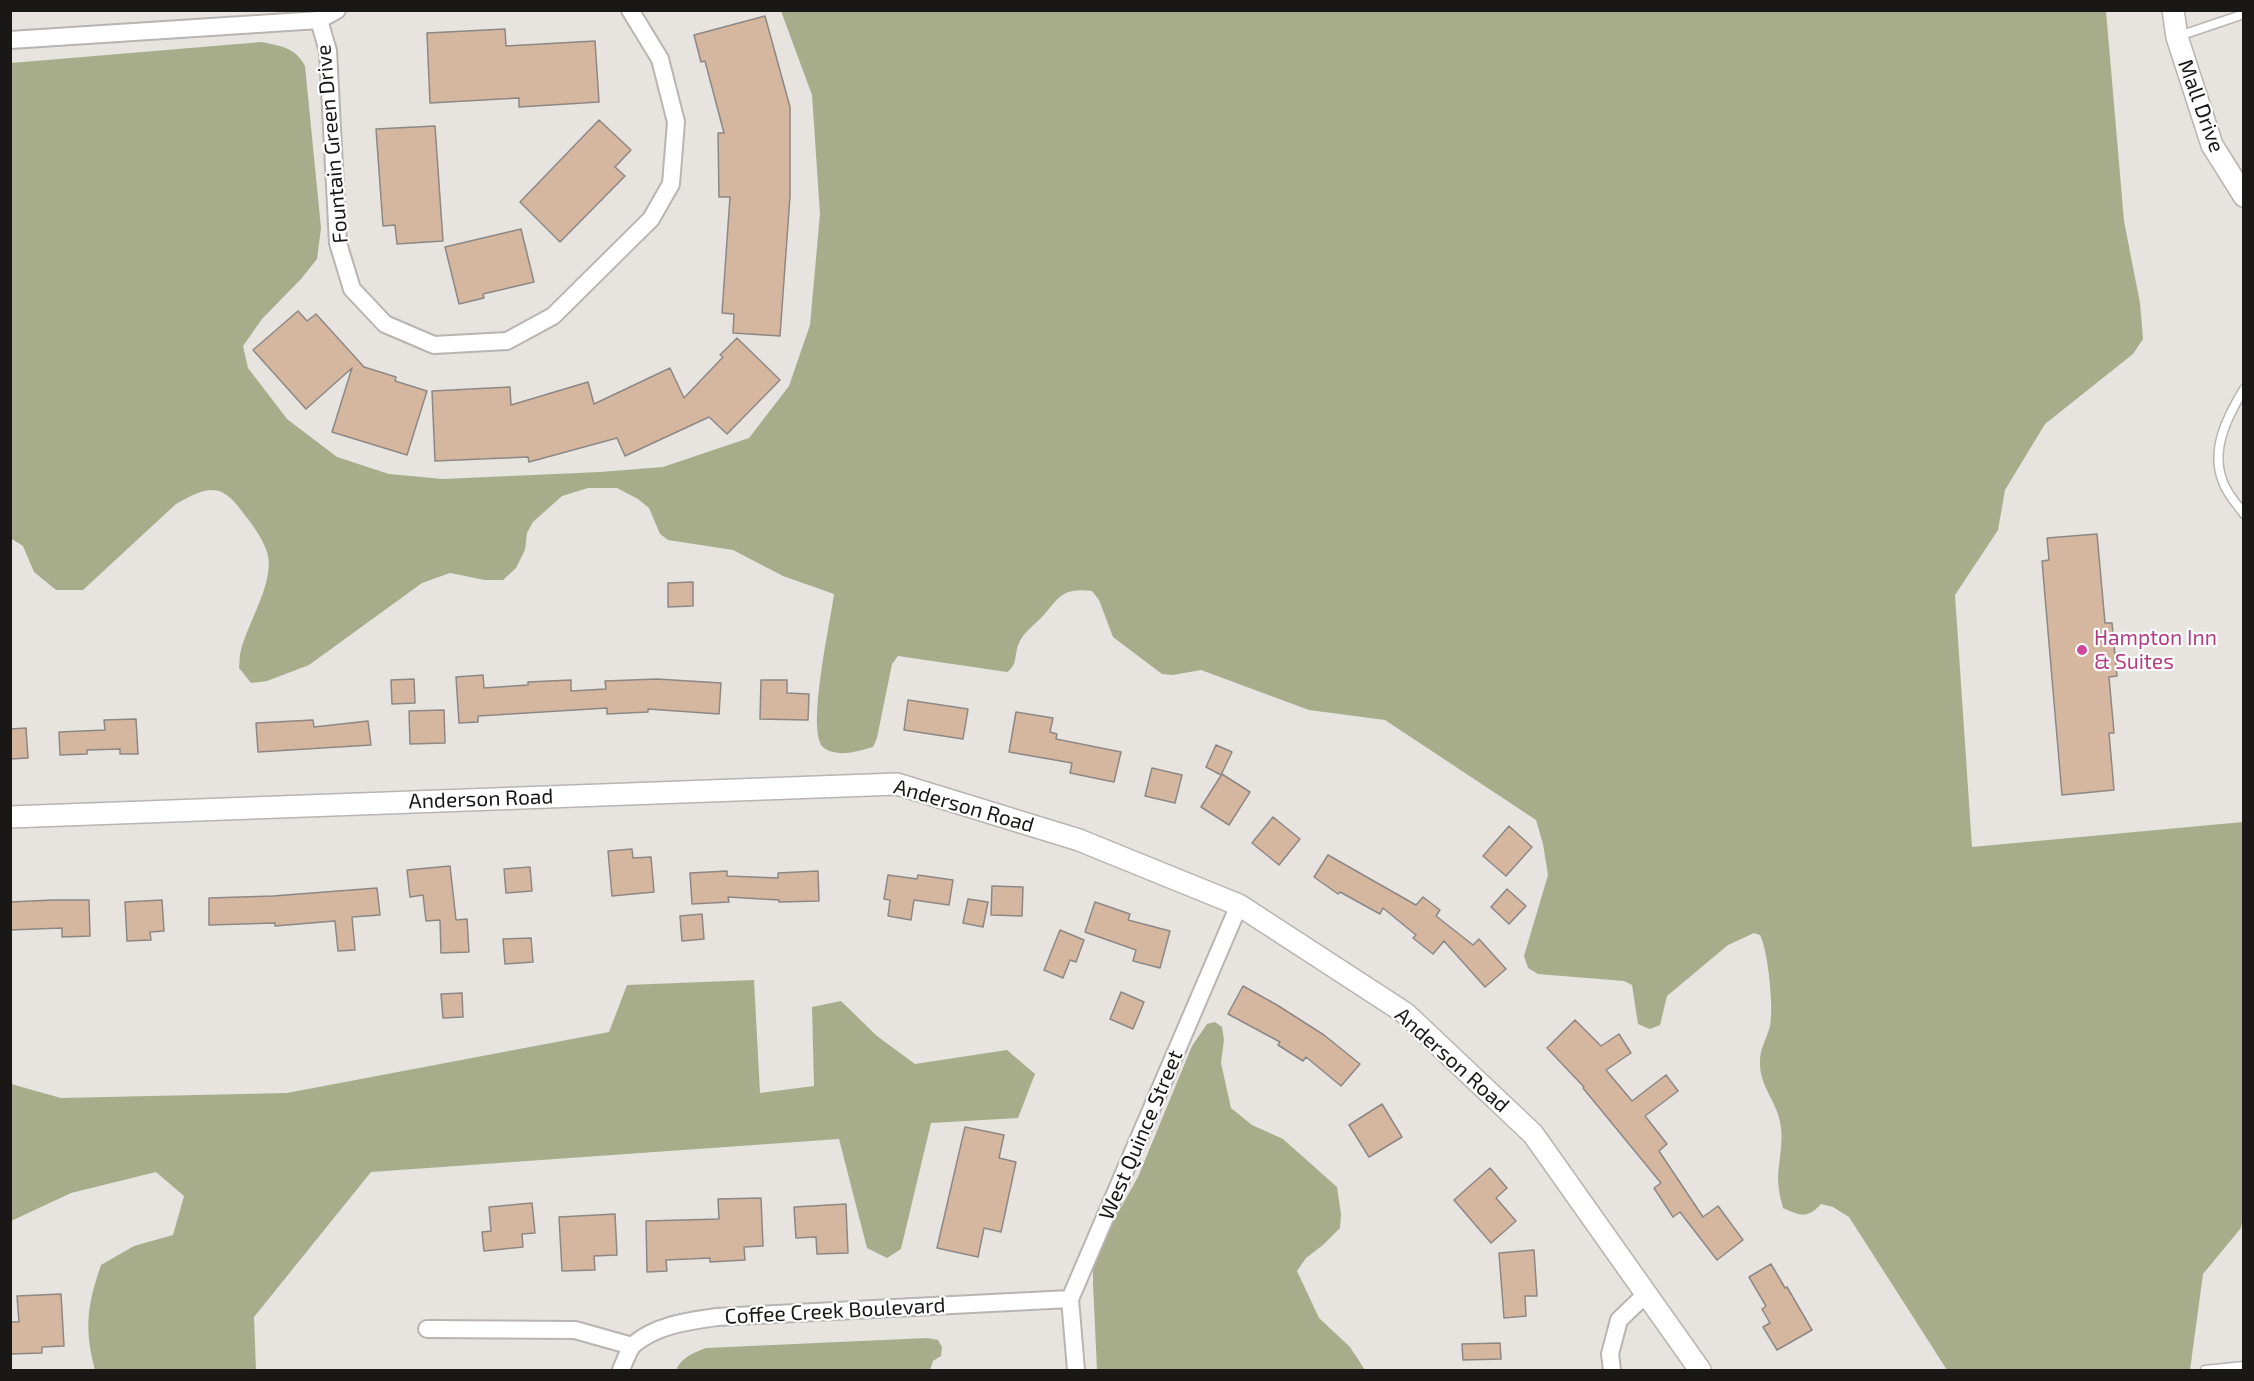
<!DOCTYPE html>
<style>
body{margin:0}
#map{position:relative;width:2254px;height:1381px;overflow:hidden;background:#e7e3df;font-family:"Exo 2",sans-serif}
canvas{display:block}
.frame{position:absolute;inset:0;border:12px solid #1a1817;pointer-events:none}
</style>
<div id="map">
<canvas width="2254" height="1381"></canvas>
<div class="frame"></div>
</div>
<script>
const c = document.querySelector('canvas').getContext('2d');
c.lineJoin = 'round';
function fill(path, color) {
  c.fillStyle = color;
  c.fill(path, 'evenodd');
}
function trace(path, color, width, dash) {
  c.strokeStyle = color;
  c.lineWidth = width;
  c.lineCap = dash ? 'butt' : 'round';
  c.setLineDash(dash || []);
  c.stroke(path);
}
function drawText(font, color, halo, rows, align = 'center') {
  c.font = font + ' "Exo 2",sans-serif';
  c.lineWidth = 4.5;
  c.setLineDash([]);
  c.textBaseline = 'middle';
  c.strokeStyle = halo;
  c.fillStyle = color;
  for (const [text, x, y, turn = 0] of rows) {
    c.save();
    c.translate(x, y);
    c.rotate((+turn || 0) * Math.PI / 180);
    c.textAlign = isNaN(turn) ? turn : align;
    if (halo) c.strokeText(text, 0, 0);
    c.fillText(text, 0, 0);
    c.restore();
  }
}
fill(new Path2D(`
 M781,11H2106L2124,221L2140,303L2143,339L2133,354L2045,424L2005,490L1998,530L1955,595L1972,847L2243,822V1216L2241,1228L2203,1274L2190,1370H1947L1849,1217L1833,1207L1821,1204C1807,1219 1801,1216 1783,1208C1780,1198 1778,1187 1778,1177C1779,1159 1784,1140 1780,1122C1776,1100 1759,1086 1760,1061C1760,1048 1767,1038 1770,1026C1774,1009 1768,950 1760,935L1754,933L1728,945L1667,996L1660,1025L1650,1029L1638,1024L1632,985L1624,981L1538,974L1528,968L1524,956L1548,875L1543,844L1536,820L1385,720L1309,710L1201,670L1173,675L1162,674L1113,637L1099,600L1092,591C1060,587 1059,599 1041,618C1033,626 1024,632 1019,643C1014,654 1018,665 1007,672L898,656L892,664L877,738L873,747C859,751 838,758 824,748C805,734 831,620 834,594L783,576L733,550L668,540L660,534L649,508L638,499L617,488H588L562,496L533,522L527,533L525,550L516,568L503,580H485L450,573L422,583L309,665L267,681L251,683L239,668C240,662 239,656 241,650C248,622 276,580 267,552C262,536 248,519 237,505C217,480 200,491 176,504L83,590H56L34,572L23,546L10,538L11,63L262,42C281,46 296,48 305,66L321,228L317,259L301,279L262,319L243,346L248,368L287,419L337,457L389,474L443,479L600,472L663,467L749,438L789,386L810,325L820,214L812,95Z
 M754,980L760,1093L814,1086L812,1007L841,1001L877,1036L915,1064L1007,1050L1035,1074L1018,1118L931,1123L901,1249L887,1258L867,1248L839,1139L371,1172L254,1317L256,1370H95C84,1328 87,1306 101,1265L134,1246L173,1235L184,1196L156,1172L71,1193L11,1221V1084L61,1098L287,1093L609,1032L627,985Z
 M1215,1022L1222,1027L1224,1040L1221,1063L1231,1108L1252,1125L1283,1139L1337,1187L1341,1214L1340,1228L1323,1245L1306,1258L1297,1271L1319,1318L1350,1347L1365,1370H1097L1093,1283V1267L1099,1246L1138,1177L1192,1046L1207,1024Z
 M927,1338L938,1340L942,1347L941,1356L933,1361L930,1370H676C682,1357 693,1353 706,1348Z`), '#a7ad8b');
const building = new Path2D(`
 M765,16L790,107V196L780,336L733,333L734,314L722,313L730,197H719L718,133H724L705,61L701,62L694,35Z
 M505,29L506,46L595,41L599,102L519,107V98L430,103L427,33Z
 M599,120L631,150L615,167L625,176L560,242L520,202Z
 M435,126L443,241L397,244L395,225L383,226L376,129Z
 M521,229L534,282L483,294L484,298L459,304L445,247Z
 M298,311L307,321L316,314L364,367L396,377L395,381L427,391L407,455L332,432L352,368L306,409L253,350Z
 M737,338L780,380L727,434L709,417L625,456L617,438L529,462L528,457L435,461L432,391L510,387L511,405L588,382L594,404L670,368L684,398L723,357L720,355Z
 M2097,534L2105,623H2112L2117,676L2109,677L2114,733H2109L2114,790L2062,795L2042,561L2049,560L2047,538Z
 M693,582V606L668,607V583Z
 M483,675L484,688L528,685V682L571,680V691L606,689L605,681L657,679L721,683L719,714L648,709V712L607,714V708L478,716V722L459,723L456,677Z
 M414,679L415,703L392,704L391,680Z
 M761,680H787V693L809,694L808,720L760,719Z
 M908,700L968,709L963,739L904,730Z
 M444,710L445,743L410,744L409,711Z
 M1016,712L1053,718L1050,732L1057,734L1056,739L1121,752L1114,782L1070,773L1072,763L1009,752Z
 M136,719L138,754H120V749L87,750V754L60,755L59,732L105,730L104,720Z
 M313,720L314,727L368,721L371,745L258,752L256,723Z
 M26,728L28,758L10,759V729Z
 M1216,745L1232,752L1221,775L1206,767Z
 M1152,768L1182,775L1175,803L1145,796Z
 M1222,774L1250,792L1229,825L1201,807Z
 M1273,817L1300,839L1279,865L1252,843Z
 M1509,826L1532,847L1506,876L1483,856Z
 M632,849L633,858L651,857L654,892L612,896L608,851Z
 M1328,855L1416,905L1423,897L1440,910L1436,916L1473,945L1479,939L1506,969L1485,987L1444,941L1433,954L1413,938L1416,935L1383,908L1380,914L1340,892L1338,894L1314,877Z
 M450,866L456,920L467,919L469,952L441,953L440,920L426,921L423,895L410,897L407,870Z
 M530,867L532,891L506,893L504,869Z
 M727,871V876L778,878V873L818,871L819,901L779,902V900L728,897L729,902L692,904L690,873Z
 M888,875L917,879L918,875L953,880L949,905L914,900L911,920L888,916L890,900L884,899Z
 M992,886L1023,887L1022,916L991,915Z
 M377,888L380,915L352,917L355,950L338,951L335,921L275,926V923L209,925V898L273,896Z
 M1507,889L1526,906L1509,924L1491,907Z
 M968,899L988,902L983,927L963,923Z
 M53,900H89L90,936L62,937V928L10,930V902Z
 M162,900L164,931L150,932L151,940L127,941L125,902Z
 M1095,902L1130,914L1128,920L1170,931L1160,968L1133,961L1136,950L1085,932Z
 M702,914L704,939L682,941L680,916Z
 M1060,930L1084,940L1076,962L1070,960L1063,978L1044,970Z
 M531,938L533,962L505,964L503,939Z
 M1243,986L1277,1005L1324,1035L1360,1064L1341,1086L1306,1057L1303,1061L1278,1045L1280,1042L1228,1014Z
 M1121,992L1144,1002L1133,1029L1110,1019Z
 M462,993L463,1017L443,1018L441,994Z
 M1575,1020L1601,1046L1619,1034L1631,1053L1606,1070L1632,1101L1666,1075L1678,1091L1645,1116L1667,1144L1659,1151L1703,1217L1718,1206L1743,1240L1717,1260L1680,1212L1673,1217L1654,1188L1661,1183L1583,1088L1584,1087L1547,1048Z
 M1382,1104L1402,1137L1369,1157L1349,1125Z
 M965,1127L1004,1135L999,1158L1016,1162L1001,1232L984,1228L978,1257L937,1248Z
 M1490,1168L1507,1188L1496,1198L1516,1221L1491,1243L1454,1200Z
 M761,1198L763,1246L744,1247L745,1260L710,1262V1258L666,1260L667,1271L647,1272L646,1221L719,1219L718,1199Z
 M532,1203L535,1233L522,1234L523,1247L484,1251L482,1232L491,1231L489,1207Z
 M846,1204L848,1253L817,1254L816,1237L796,1238L794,1207Z
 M615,1214L617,1255L594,1256L595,1270L562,1271L559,1217Z
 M1534,1250L1537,1296H1525L1526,1316L1504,1318L1499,1253Z
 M1771,1264L1785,1288L1787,1287L1812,1330L1777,1350L1763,1327L1770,1323L1762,1309L1766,1306L1749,1277Z
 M61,1294L64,1346L42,1347V1353L10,1354V1322H19L17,1296Z
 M1500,1343L1501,1359L1463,1360L1462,1344Z`);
fill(building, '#d5b69f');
trace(building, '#8d8885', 1.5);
const service = new Path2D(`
 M2179,36L2244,14
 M2244,389C2227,417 2210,450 2223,482C2227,494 2237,504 2244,514
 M2205,1370L2244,1366`);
const minor = new Path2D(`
 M319,20L328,51L338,243L352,289L385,324L434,345L507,341L553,316L651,219L671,184L676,122L660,59L630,10
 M10,40L319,20L337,10
 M427,1329L575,1330L632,1346
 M621,1370C624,1363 628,1351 633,1345C656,1325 689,1321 717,1317L1070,1299
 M1076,1370L1070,1299L1239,905
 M1612,1370L1610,1354L1619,1320L1646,1294`);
const tertiary = new Path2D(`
 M2173,10L2177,37L2212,145L2244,196
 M10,817L897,784L1079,840L1239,905L1405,1013L1533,1134L1700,1370`);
trace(service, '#b9b4b1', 11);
trace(minor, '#b9b4b1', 20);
trace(tertiary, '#b9b4b1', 24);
trace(service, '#fff', 8);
trace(minor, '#fff', 16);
trace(tertiary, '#fff', 21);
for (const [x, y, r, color] of [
 [2082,650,6,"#d1479c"]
]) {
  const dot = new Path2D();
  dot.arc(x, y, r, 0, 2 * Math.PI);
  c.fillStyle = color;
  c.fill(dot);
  trace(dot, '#fff', 2);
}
drawText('21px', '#1a1817', '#fff', [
 ["Mall Drive",2201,106,70],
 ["Fountain Green Drive",332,144,-95],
 ["Anderson Road",481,799,-2],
 ["Anderson Road",964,806,16],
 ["Anderson Road",1452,1060,42],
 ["West Quince Street",1141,1135,-67],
 ["Coffee Creek Boulevard",835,1311,-3]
]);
drawText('21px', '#b23c85', '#fff', [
 ["Hampton Inn",2094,638],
 ["& Suites",2094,662]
], 'left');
</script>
